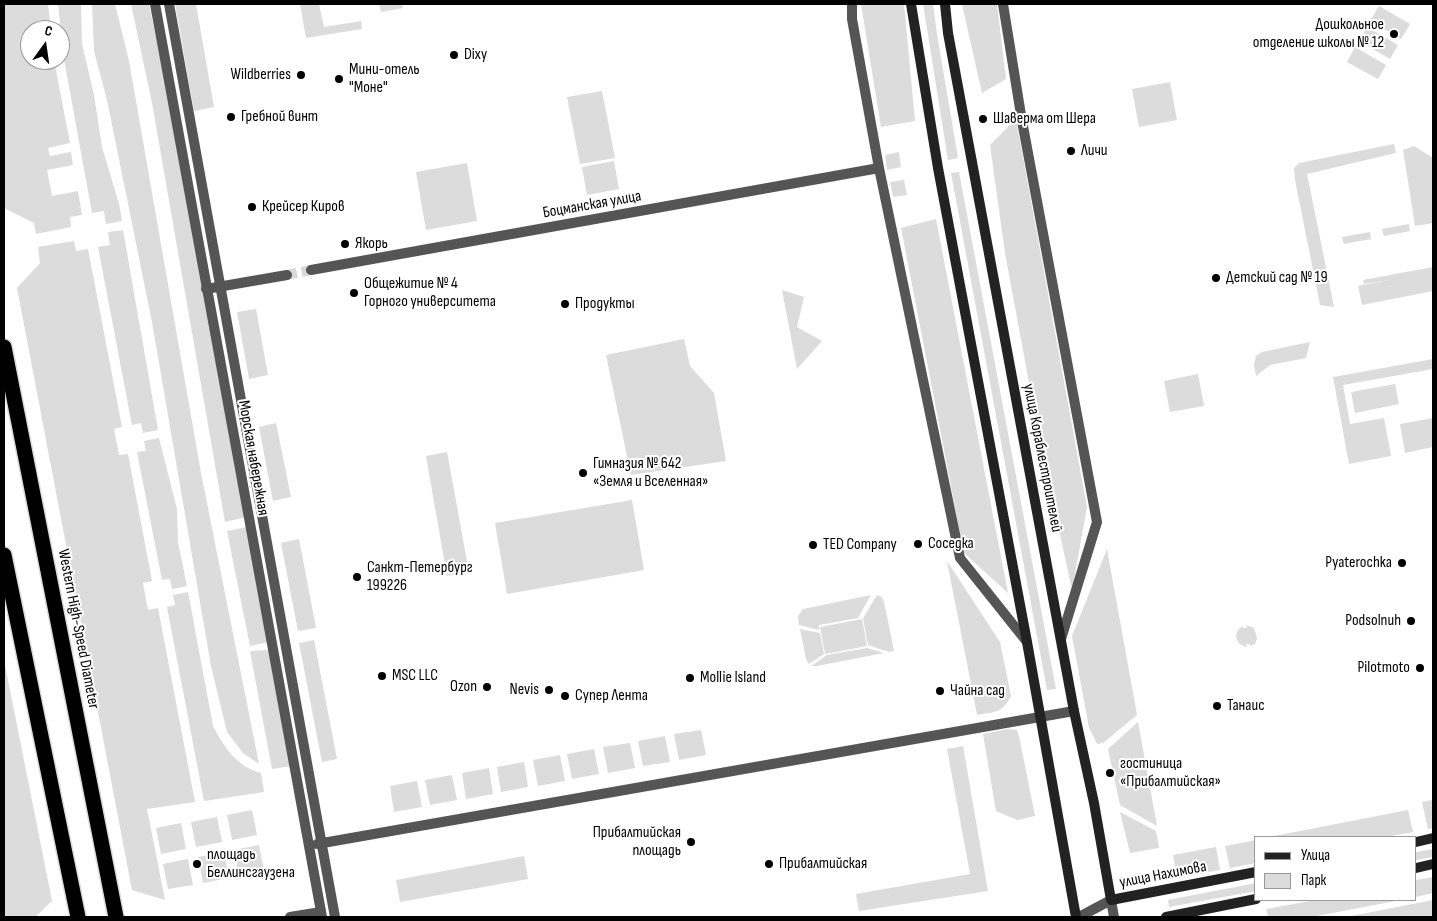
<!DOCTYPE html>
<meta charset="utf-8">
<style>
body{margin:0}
#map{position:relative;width:1437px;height:921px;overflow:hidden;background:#fff;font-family:"Sofia Sans Condensed",sans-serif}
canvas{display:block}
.frame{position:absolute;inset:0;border:5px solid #000;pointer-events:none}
.legend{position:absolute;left:1254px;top:836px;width:162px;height:65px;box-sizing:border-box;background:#fff;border:1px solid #999;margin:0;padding:6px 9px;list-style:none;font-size:15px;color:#000}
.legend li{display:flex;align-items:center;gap:10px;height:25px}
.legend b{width:25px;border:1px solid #999}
.north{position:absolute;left:20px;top:20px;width:50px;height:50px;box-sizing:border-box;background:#fff;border:1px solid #999;border-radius:50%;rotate:14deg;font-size:14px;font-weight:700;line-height:20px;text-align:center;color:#000}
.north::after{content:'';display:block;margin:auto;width:18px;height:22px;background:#000;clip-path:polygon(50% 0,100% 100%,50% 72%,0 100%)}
</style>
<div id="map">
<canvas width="1437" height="921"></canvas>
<div class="frame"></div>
<ul class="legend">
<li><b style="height:6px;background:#222"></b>Улица</li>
<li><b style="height:14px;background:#dcdcdc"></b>Парк</li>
</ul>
<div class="north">С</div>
</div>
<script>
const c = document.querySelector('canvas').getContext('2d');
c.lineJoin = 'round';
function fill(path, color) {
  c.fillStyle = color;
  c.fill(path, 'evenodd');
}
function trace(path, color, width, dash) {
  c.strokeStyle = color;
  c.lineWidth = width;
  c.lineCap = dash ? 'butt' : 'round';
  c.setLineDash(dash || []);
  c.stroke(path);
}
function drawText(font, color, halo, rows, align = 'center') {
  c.font = font + ' "Sofia Sans Condensed",sans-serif';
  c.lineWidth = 4;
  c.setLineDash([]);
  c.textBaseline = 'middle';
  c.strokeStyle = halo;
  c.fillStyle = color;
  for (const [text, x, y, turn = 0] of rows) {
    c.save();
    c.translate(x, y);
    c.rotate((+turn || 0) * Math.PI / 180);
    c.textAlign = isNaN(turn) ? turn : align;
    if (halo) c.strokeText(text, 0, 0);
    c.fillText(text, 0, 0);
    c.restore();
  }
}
fill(new Path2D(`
 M4,4H48L51,30H30V60H54L70,143L48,148L50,156L71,152L73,165L47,170L52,196L78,191L82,215L70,217L71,227L36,234L34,223L4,208Z
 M58,4H81L82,44L94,95L102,147L119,204L122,221L106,224L104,211L92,213L64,59Z
 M92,4H115L129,61L201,473L259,764L243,753L227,732L211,666L152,322L107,100L94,51Z
 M131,4H149L168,96L246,517L225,522L152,103Z
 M175,4H196L214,107L194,111Z
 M300,4H319L324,27L361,21L362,29L306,38Z
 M379,4H402L403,8L381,12Z
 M861,4H904L915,121L881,127Z
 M923,4H933L937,34L958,158L948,160Z
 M962,4H997L1006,79L982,93Z
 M1379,6L1410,24L1401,39L1370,21Z
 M1367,27L1398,45L1390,59L1359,41Z
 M1355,47L1386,65L1378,79L1347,62Z
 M1170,82L1177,120L1139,127L1132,89Z
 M602,91L615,158L580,164L567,97Z
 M1016,119L1087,507L1072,590L1040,442L1005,253L990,145Z
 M1394,144L1396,153L1307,174L1334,307L1320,305L1295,180L1294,168L1299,163Z
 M1414,146L1433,158V223L1415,226L1403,150Z
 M899,152L901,167L887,170L885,155Z
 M614,161L619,189L587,195L582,167Z
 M467,163L477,221L426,230L416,172Z
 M959,172L1056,689L1047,690L951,173Z
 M904,180L907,195L893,197L890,182Z
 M936,219L1008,593L964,553L901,228Z
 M1409,224L1410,231L1384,236L1382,229Z
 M123,230L158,430L143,433L141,423L132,425L98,247L110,245L108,232Z
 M1370,232L1371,239L1344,244L1342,237Z
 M74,241L76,251L88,249L122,427L114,429L119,455L128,454L152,581L143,583L148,610L158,608L195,802L147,809L165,900L132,890L17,288L40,263L38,247Z
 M1433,267V291L1362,305L1358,286L1389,280L1364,284L1363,280Z
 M782,290L804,297L797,327L822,341L797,369Z
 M256,309L268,375L249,379L237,312Z
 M684,339L690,366L714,393L726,461L631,475L606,355Z
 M1310,342L1306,358L1270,365L1256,376L1254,365L1256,356L1262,352Z
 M1433,359V369L1343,385L1350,424L1384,418L1391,456L1349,464L1333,377Z
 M1198,374L1204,406L1170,412L1164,381Z
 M1395,384L1399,404L1355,413L1351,392Z
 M1433,418V447L1405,453L1400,424Z
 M276,423L291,497L273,501L259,427Z
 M159,438L177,509L178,542L187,586L172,589L170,579L162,580L137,452L146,451L144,441Z
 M447,452L469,572L447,576L426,456Z
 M632,500L644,570L507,594L495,523Z
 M247,527L269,642L250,646L227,531Z
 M299,539L316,628L298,631L281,543Z
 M1107,549L1137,715L1103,743L1097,744L1089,728L1072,636Z
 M947,561L1000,642L1011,696C1003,713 994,712 977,715Z
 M188,592L213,726C224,747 237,767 261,773L264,792L204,801L167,607L175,605L173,595Z
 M871,595L858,618L819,625V630L799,625L798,616L803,609Z
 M877,595L882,597L884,602L894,651L889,652L868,645L863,618Z
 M862,619L867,646L825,654L820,627Z
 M1246,625L1254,628L1257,638L1255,644L1250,646V644H1246L1247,647C1235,645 1232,632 1243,626V628H1247Z
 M800,629L820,633L824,654L809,664L806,659Z
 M314,640L337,759L322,762L299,643Z
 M867,648L884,653L817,666H811L827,655Z
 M270,650L291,766L272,769L250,651Z
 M4,660L52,901L35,917H4Z
 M1138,722L1157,826L1120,805L1108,749Z
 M1007,729L1017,730L1019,736L1035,816L1017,820L996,811L983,734Z
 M701,730L706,755L679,760L674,734Z
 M665,736L670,762L643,766L638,741Z
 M630,743L635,768L608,773L603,747Z
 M963,746L988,891L859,911L856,894L970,874L947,749Z
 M594,749L599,774L572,779L567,754Z
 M560,755L565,781L538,786L533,760Z
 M524,762L528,787L501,792L497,767Z
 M489,768L493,794L466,799L462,773Z
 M452,775L457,800L430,805L425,780Z
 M417,781L422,807L394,812L390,786Z
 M1433,800V828L1428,829L1422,802Z
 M252,810L257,835L232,840L227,815Z
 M1408,810L1413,832L1386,837H1269Z
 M1120,812L1156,831L1159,848L1130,853Z
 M217,817L222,842L196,847L191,822Z
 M181,823L186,849L161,854L156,828Z
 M1256,840V863L1230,868L1225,846Z
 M259,845L264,871L239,876L234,850Z
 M1216,847L1220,870L1177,878L1173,855Z
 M1433,849V857L1416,860V852Z
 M224,852L229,878L203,883L198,857Z
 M524,856L528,879L400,902L396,880Z
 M188,859L193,885L168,889L163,864Z
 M1433,877V893L1416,897V880Z
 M1256,883V891L1169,907L1168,900Z
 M1316,900H1401L1311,917H1268L1266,909Z
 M1433,900V917H1346Z`), '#dcdcdc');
trace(new Path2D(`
 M287,275L311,270`), '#d9d9d9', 10, [10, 5]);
const motorway = new Path2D(`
 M4,347L116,917
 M4,555L78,917`);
trace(motorway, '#dbdbdb', 18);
trace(new Path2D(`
 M852,4V19L879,168L960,558L1027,642
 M1003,4L1022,121L1097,522L1061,639
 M311,270L879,168
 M206,289L287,275
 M290,917L321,912
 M1079,917L1111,900`), '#555', 10);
trace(new Path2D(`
 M155,4L322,917
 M169,4L335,917
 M317,844L1074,711
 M1111,900L1114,917`), '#555', 10);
trace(new Path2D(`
 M911,4L938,168L1027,642L1076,917
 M945,4L948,33L1074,711L1094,803L1111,900L1256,872
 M1416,842L1433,838
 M1416,868L1433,864
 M1166,917L1256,899`), '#222', 10);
trace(motorway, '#000', 15);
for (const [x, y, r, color] of [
 [1394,34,5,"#000"],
 [454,55,5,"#000"],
 [301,75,5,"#000"],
 [339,79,5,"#000"],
 [231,117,5,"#000"],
 [983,119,5,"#000"],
 [1071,151,5,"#000"],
 [252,207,5,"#000"],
 [345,244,5,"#000"],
 [1216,278,5,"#000"],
 [354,293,5,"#000"],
 [565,304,5,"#000"],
 [583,473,5,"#000"],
 [918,544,5,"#000"],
 [813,545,5,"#000"],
 [1402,563,5,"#000"],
 [357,577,5,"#000"],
 [1411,621,5,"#000"],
 [1420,668,5,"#000"],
 [382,676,5,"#000"],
 [690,678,5,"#000"],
 [487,687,5,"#000"],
 [549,690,5,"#000"],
 [940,691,5,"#000"],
 [565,696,5,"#000"],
 [1217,706,5,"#000"],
 [1110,773,5,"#000"],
 [691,842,5,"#000"],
 [197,864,5,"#000"],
 [769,864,5,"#000"]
]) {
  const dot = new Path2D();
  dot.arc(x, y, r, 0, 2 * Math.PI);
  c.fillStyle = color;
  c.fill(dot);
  trace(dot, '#fff', 2);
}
drawText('16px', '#000', '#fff', [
 ["Дошкольное",1384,25,"right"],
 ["отделение школы № 12",1384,43,"right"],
 ["Dixy",464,55],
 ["Мини-отель",349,70],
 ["\"Моне\"",349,88],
 ["Wildberries",291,75,"right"],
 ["Гребной винт",241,117],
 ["Шаверма от Шера",993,119],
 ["Личи",1081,151],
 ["Крейсер Киров",262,207],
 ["Якорь",355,244],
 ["Детский сад № 19",1226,278],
 ["Общежитие № 4",364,284],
 ["Горного университета",364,302],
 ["Продукты",575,304],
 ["Гимназия № 642",593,464],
 ["«Земля и Вселенная»",593,482],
 ["Соседка",928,544],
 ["TED Company",823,545],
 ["Pyaterochka",1392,563,"right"],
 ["Санкт-Петербург",367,568],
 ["199226",367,586],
 ["Podsolnuh",1401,621,"right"],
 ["Pilotmoto",1410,668,"right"],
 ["MSC LLC",392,676],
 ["Mollie Island",700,678],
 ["Ozon",477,687,"right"],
 ["Nevis",539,690,"right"],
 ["Чайна сад",950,691],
 ["Супер Лента",575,696],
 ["Танаис",1227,706],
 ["гостиница",1120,764],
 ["«Прибалтийская»",1120,782],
 ["Прибалтийская",681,833,"right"],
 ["площадь",681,851,"right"],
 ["площадь",207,855],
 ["Беллинсгаузена",207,873],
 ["Прибалтийская",779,864]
], 'left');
drawText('16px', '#000', '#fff', [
 ["Боцманская улица",592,205,-10],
 ["Морская набережная",253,458,80],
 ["улица Кораблестроителей",1042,458,79],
 ["Western High-Speed Diameter",78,629,79],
 ["улица Нахимова",1163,875,-11]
]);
</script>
